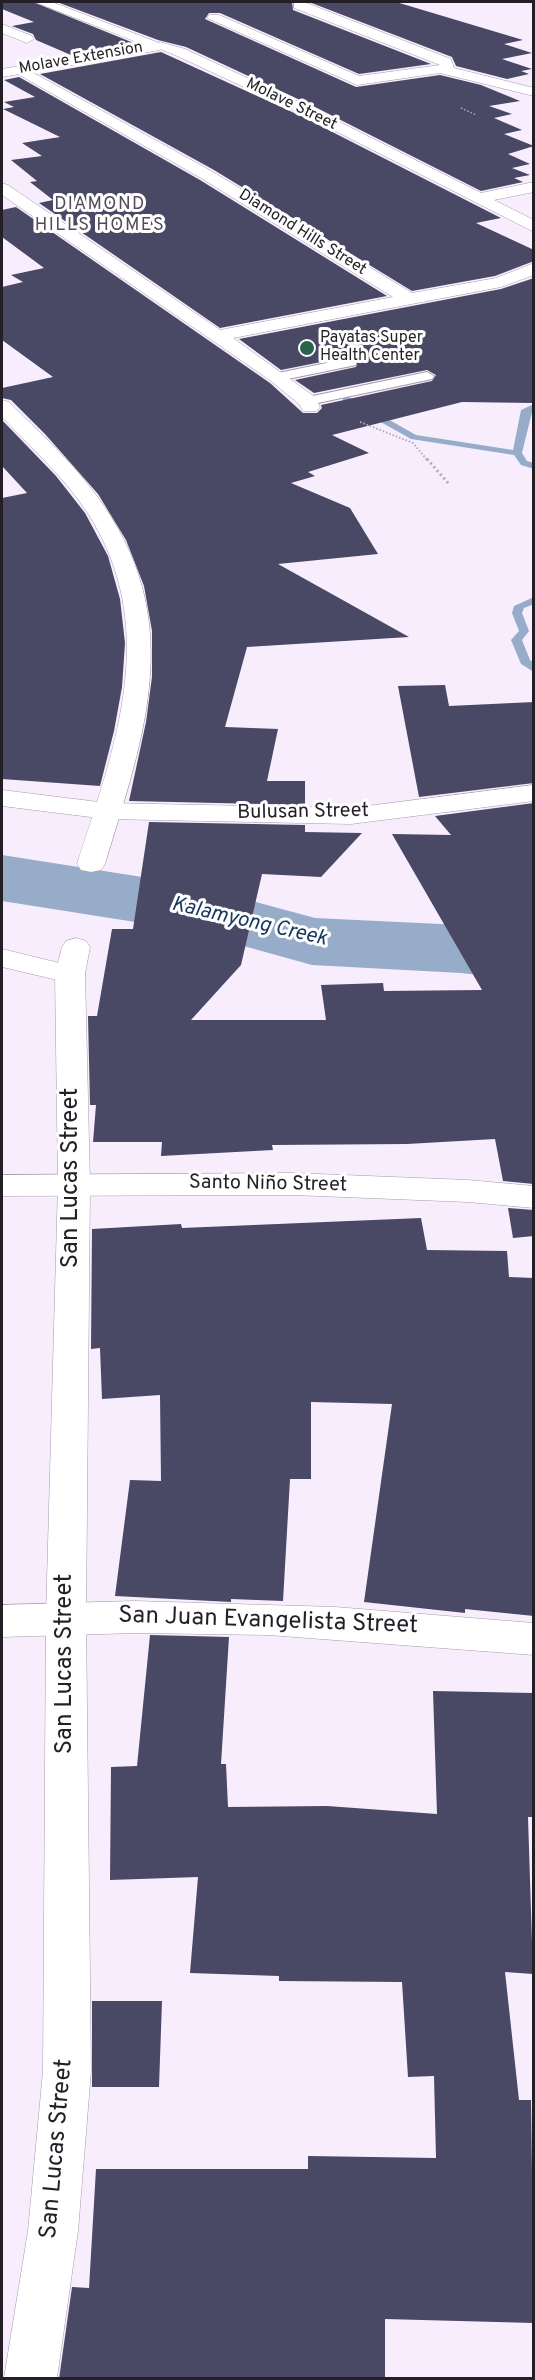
<!DOCTYPE html>
<meta charset="utf-8">
<style>
body{margin:0}
#map{position:relative;width:535px;height:2380px;overflow:hidden;background:#f8edfd;font-family:Overpass,sans-serif}
canvas{display:block}
.frame{position:absolute;inset:0;border:3px solid #241f26;pointer-events:none}
</style>
<div id="map">
<canvas width="535" height="2380"></canvas>
<div class="frame"></div>
</div>
<script>
const c = document.querySelector('canvas').getContext('2d');
c.lineJoin = 'round';
function fill(path, color) {
  c.fillStyle = color;
  c.fill(path, 'evenodd');
}
function trace(path, color, width, dash) {
  c.strokeStyle = color;
  c.lineWidth = width;
  c.lineCap = dash ? 'butt' : 'round';
  c.setLineDash(dash || []);
  c.stroke(path);
}
function drawText(font, color, halo, rows, align = 'center') {
  c.font = font + ' Overpass,sans-serif';
  c.lineWidth = 6;
  c.setLineDash([]);
  c.textBaseline = 'middle';
  c.strokeStyle = halo;
  c.fillStyle = color;
  for (const [text, x, y, turn = 0] of rows) {
    c.save();
    c.translate(x, y);
    c.rotate((+turn || 0) * Math.PI / 180);
    c.textAlign = isNaN(turn) ? turn : align;
    if (halo) c.strokeText(text, 0, 0);
    c.fillText(text, 0, 0);
    c.restore();
  }
}
fill(new Path2D(`
 M343,397H349L416,435L513,450L521,410L534,404L522,453L527,461L534,463V469L521,465L514,455L411,439L343,401Z
 M534,597V604L524,608L522,613L529,631L522,640L530,660L534,663V672L521,664L511,640L519,631L512,613L514,606Z`), '#97acc9');
fill(new Path2D(`
 M2,855L193,885L315,918L461,925L534,933V981L461,973L312,965L186,930L2,901Z`), '#97acc9');
fill(new Path2D(`
 M2,2H33L136,44L71,55L36,40L33,34L12,26L34,22L2,9Z
 M57,2H292L293,10L431,64L359,74L220,13H209L205,19L356,87L440,75L481,85L520,101L489,106L512,114L494,118L522,130L504,134L534,146L508,154L530,164L512,168L530,175L514,178L523,182L481,191L315,107L186,47L158,40Z
 M309,2H396L523,40L504,44L532,53L502,59L532,69L521,71L529,74L507,79L456,66L452,57Z
 M161,52L303,117L501,218L476,223L534,250V261L495,276L412,291L214,170L40,74Z
 M19,77L200,180L387,296L220,328L39,203L53,200L30,182L37,181L11,160L42,156L22,143L60,137L3,109L14,107L4,102L35,97L4,80Z
 M16,207L270,383L303,413H317L322,408L321,405L432,381L436,375L427,370L314,393L295,380L356,367L358,358L351,356L281,370L239,339L501,289L534,278V403L462,402L332,435L369,453L308,472L315,476L291,483L350,508L378,554L278,564L409,637L247,647L225,727L278,729L267,781H305V805L129,801L146,722L152,677V631L144,586L126,540L98,494L45,434L11,400L2,398V388L53,377L2,340V287L23,282L11,275L44,268L2,237V210Z
 M2,420L56,476L85,513L108,556L120,599L125,643L122,687L114,731L100,786L2,779V498L27,493L2,466Z
 M445,685L449,706L534,702V783L419,797L398,686Z
 M534,803V1184L503,1181L495,1139L407,1144L272,1145L273,1150L161,1156L162,1142H93L96,1105H90L88,1016H97L112,929H133L149,822L305,825V832L362,833L321,877L262,874L241,965L191,1020H326L321,985L383,983L384,991L482,990L392,834L451,835L435,816Z
 M508,1208L534,1210V1236L513,1238Z
 M421,1218L427,1250L507,1251L509,1277L534,1278V1616L465,1609V1613L364,1602L392,1404L311,1402V1479H290L283,1601L231,1599V1602L115,1596L130,1480L161,1481L160,1395L102,1399L100,1348L91,1349L92,1229L181,1224L182,1228Z
 M150,1635L229,1637L221,1764H226L228,1807L327,1806L437,1814L433,1691L532,1693L534,1817H528L533,1974L505,1972L519,2100H531L534,2323L385,2319V2379H59L72,2287L89,2288L96,2169H308V2156L436,2158L434,2076L408,2077L402,1982L279,1981V1976L190,1973L198,1877L110,1880L111,1767L137,1766Z
 M92,2001H162L159,2087H92Z`), '#494865');
const lane = new Path2D(`
 M351,358L356,359V365L278,381L271,377L278,373Z
 M427,372L434,376L432,379L308,405L301,401L308,397Z`);
const street = new Path2D(`
 M294,2H304L451,59L454,68L534,88V96L440,73L357,85L207,18L209,15H219L359,76L440,65L294,8Z
 M2,24L32,36L34,39L27,43L2,33Z
 M160,42L185,49L314,109L481,193L534,182V192L494,200L534,220V232L304,115L175,55L153,46Z
 M21,66L213,172L412,293L496,278L534,263V275L501,287L233,338L315,397L320,407L317,411H303L299,404L271,381L2,195V183L8,185L220,330L393,297L201,178L16,73L14,70Z
 M534,785V801L351,824L107,819L2,806V790L107,803L351,808Z
 M2,949L80,968L85,974L80,980L70,983L2,967Z
 M293,1173L468,1180L534,1186V1208L468,1202L293,1195L2,1196V1175Z
 M135,1601L335,1607L534,1623V1655L268,1635L135,1633L2,1637V1605Z`);
const secondary = new Path2D(`
 M35,2H52L167,46L160,50L2,77V69L144,45Z
 M2,400L9,402C39,432 71,461 96,495C188,618 145,733 105,864L101,870L91,872L81,870L77,864C115,747 162,627 87,512C64,477 31,447 2,417Z
 M76,938L86,941L90,947L85,974L90,1184L86,1617L91,2071L78,2231L57,2378H4L28,2231L43,2071L46,1617L58,1184L55,974L62,947L66,941Z`);
trace(lane, '#a699ab', 2);
trace(street, '#a699ab', 1);
trace(secondary, '#a699ab', 1);
trace(new Path2D(`
 M461,108L476,115`), '#b3aab7', 1.5, [1.5, 2]);
trace(new Path2D(`
 M360,422L413,443L428,461`), '#b3aab7', 2, [1.5, 2]);
trace(new Path2D(`
 M427,459L448,483`), '#b3aab7', 3, [2, 3]);
fill(lane, '#fff');
fill(street, '#fff');
fill(secondary, '#fff');
for (const [x, y, r, color] of [
 [307,348,8,"#28644f"]
]) {
  const dot = new Path2D();
  dot.arc(x, y, r, 0, 2 * Math.PI);
  c.fillStyle = color;
  c.fill(dot);
  trace(dot, '#fefefe', 2);
}
drawText('16px', '#241f26', '#fefefe', [
 ["Molave Extension",81,59,-10],
 ["Molave Street",291,105,26],
 ["Diamond Hills Street",302,233,32]
]);
drawText('16px', '#241f26', '#fefefe', [
 ["Payatas Super",320,339],
 ["Health Center",320,357]
], 'left');
c.letterSpacing = '1.5px';
drawText('18px', '#554a5a', '#fefefe', [
 ["DIAMOND",100,205],
 ["HILLS HOMES",100,226]
]);
c.letterSpacing = '0px';
drawText('20px', '#241f26', '#fefefe', [
 ["Bulusan Street",303,813,-1],
 ["Santo Niño Street",268,1185,1]
]);
drawText('italic 21px', '#19375e', '#fefefe', [
 ["Kalamyong Creek",249,923,13]
]);
drawText('24px', '#241f26', '#fefefe', [
 ["San Lucas Street",72,1178,-90],
 ["San Juan Evangelista Street",268,1622,2],
 ["San Lucas Street",66,1664,-90],
 ["San Lucas Street",58,2149,-85]
]);
</script>
